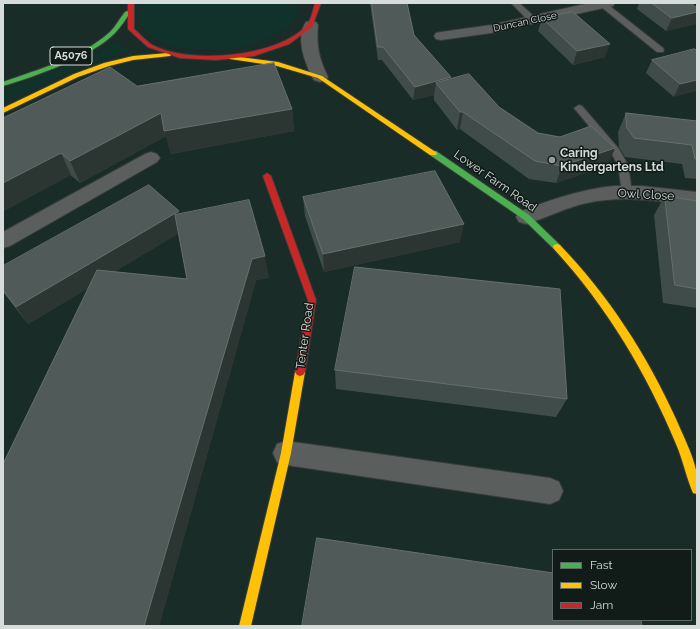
<!DOCTYPE html>
<style>
body{margin:0}
#map{position:relative;width:700px;height:629px;overflow:hidden;background:#1d2221;font-family:Raleway,sans-serif}
canvas{display:block}
.frame{position:absolute;inset:0;border:4px solid #d5dcda;pointer-events:none}
.legend{position:absolute;left:552px;top:549px;width:140px;height:72px;box-sizing:border-box;background:#111b18;border:1px solid #5f6866;margin:0;padding:5px 7px;list-style:none;font-size:12px;color:#d5dcda}
.legend li{display:flex;align-items:center;gap:8px;height:20px}
.legend b{width:20px;border:1px solid #5f6866}
</style>
<div id="map">
<canvas width="700" height="629"></canvas>
<div class="frame"></div>
<ul class="legend">
<li><b style="height:5px;background:#4caf50"></b>Fast</li>
<li><b style="height:5px;background:#ffc107"></b>Slow</li>
<li><b style="height:5px;background:#c62828"></b>Jam</li>
</ul>
</div>
<script>
const c = document.querySelector('canvas').getContext('2d');
c.lineJoin = 'round';
function fill(path, color) {
  c.fillStyle = color;
  c.fill(path, 'evenodd');
}
function trace(path, color, width, dash) {
  c.strokeStyle = color;
  c.lineWidth = width;
  c.lineCap = dash ? 'butt' : 'round';
  c.setLineDash(dash || []);
  c.stroke(path);
}
function drawText(font, color, halo, rows, align = 'center') {
  c.font = font + ' Raleway,sans-serif';
  c.lineWidth = 3;
  c.setLineDash([]);
  c.textBaseline = 'middle';
  c.strokeStyle = halo;
  c.fillStyle = color;
  for (const [text, x, y, turn = 0] of rows) {
    c.save();
    c.translate(x, y);
    c.rotate((+turn || 0) * Math.PI / 180);
    c.textAlign = isNaN(turn) ? turn : align;
    if (halo) c.strokeText(text, 0, 0);
    c.fillText(text, 0, 0);
    c.restore();
  }
}
fill(new Path2D(`
 M3,3H697V626H3ZM553,550H691V620H553Z`), '#1a2c27');
fill(new Path2D(`
 M143,3H299C298,7 298,12 296,15C279,57 141,67 139,14C139,11 141,6 143,3Z
 M118,40L122,46L130,51L85,65L79,60L103,51Z
 M69,65L75,70L3,103V91Z`), '#11322b');
const lane = new Path2D(`
 M511,3H519L536,18V22H530Z
 M600,3H606L663,48L664,50L663,52H657L600,6Z
 M579,105L582,106L619,149L628,165L632,192L631,195H623L622,192L618,165L610,151L574,108Z`);
const street = new Path2D(`
 M589,3H615L613,6L608,7L491,33L441,40L436,39L434,36L436,33L441,32L491,25Z
 M311,21L316,22L318,25C316,45 319,59 328,77L326,80L320,82L314,80L312,77C305,62 295,38 306,22Z
 M151,152L157,154L160,158L157,162L10,246L3,248V232L145,154Z
 M614,186H642L697,192V206C661,201 623,195 587,203C566,207 547,218 526,224L519,222L516,217L519,212C550,200 581,189 614,186Z
 M286,441L550,478L559,482L563,491L559,500L550,504L286,465L277,462L273,453L277,444Z`);
const fast = new Path2D(`
 M127,11L130,13C125,20 121,27 115,33C93,56 34,77 3,86V82C39,69 81,58 110,32C116,26 120,18 125,12Z
 M430,151H436L529,215L560,245L561,247L560,249H554L523,219L430,155Z`);
const slow = new Path2D(`
 M168,53L171,55L170,56L133,60L109,66L78,77L3,113V108L74,74L104,63L133,56Z
 M232,56L278,62L322,76L437,153L436,155H430L318,78L277,66L230,59L229,58Z
 M557,244L560,245C609,296 647,355 676,419C683,436 692,452 696,470C698,477 697,487 697,494L693,493C686,477 683,460 676,444C646,372 607,307 554,249L553,247L554,245Z
 M300,368L303,369L305,372L291,453L251,626H239L281,453L295,372L297,369Z`);
const jam = new Path2D(`
 M128,3H134V29C140,34 146,41 152,45C189,65 278,57 306,26C311,21 313,10 315,3H321L312,27L289,44L254,56L216,60L180,58L148,47L128,29Z
 M267,173L271,176L316,300L305,372L303,375L300,376L297,375L295,372L308,300L263,176Z`);
trace(lane, '#383d3c', 2);
trace(street, '#383d3c', 2);
trace(fast, '#383d3c', 2);
trace(slow, '#383d3c', 2);
trace(jam, '#383d3c', 2);
fill(lane, '#5a5f5d');
fill(street, '#5a5f5d');
fill(fast, '#4caf50');
fill(slow, '#ffc107');
fill(jam, '#c62828');
fill(new Path2D(`
 M370,3H407L414,35L451,79L499,107L538,133L615,148L608,165L556,183L529,179L460,129L457,130L434,100V95L413,100L382,60H378Z
 M639,3H691L696,24L666,31L637,9Z
 M542,18L605,57L573,65L538,31Z
 M697,51L674,97L646,73L652,60Z
 M137,86L292,109L294,131L171,154L166,136L80,183L3,118Z
 M626,113L697,121V179L685,178L682,164L625,157L619,147L618,132Z
 M665,196L697,201V308L663,303L654,215Z
 M303,197L460,242L324,272L305,216Z
 M179,211V214L269,278L256,280L159,626H3L88,288L28,324L3,292V266ZM179,233L187,279L114,272Z
 M335,370L567,399L556,417L336,389Z`), '#404c49');
fill(new Path2D(`
 M697,12V22L696,24L666,31L672,18Z
 M610,44L605,57L573,65L577,51Z
 M451,77L449,91L436,83L434,95L413,100L415,87Z
 M697,80V91L674,97L680,84Z
 M292,109L294,131L171,154L166,136L80,183L70,161L161,113Z
 M460,112H463L460,129L457,130Z
 M615,148L608,165L556,183L562,166Z
 M61,153L71,175L3,212V183Z
 M179,211L184,230L28,324L16,307Z
 M464,224L460,242L324,272L323,254Z
 M265,256L269,278L256,280L159,626H144L252,259Z`), '#2b3532');
const building = new Path2D(`
 M372,3H407L414,35L451,77L415,87L383,47H378Z
 M652,3H691L697,8V12L672,18Z
 M573,12L610,44L577,51L542,18Z
 M695,49L697,51V80L680,84L652,60Z
 M274,63L292,109L164,131L161,113L70,161L61,153L3,183V118L110,67L137,86Z
 M469,74L499,107L538,133L560,137L591,126L615,148L562,166L535,161L463,112H460L436,83Z
 M626,113L697,121V159H695L692,145L634,138L627,128Z
 M435,171L464,224L323,254L303,197Z
 M149,185L179,211L16,307L3,290V266Z
 M665,196L697,201V289L675,285Z
 M249,200L265,256L252,259L144,626H3V464L97,270L187,279L175,215Z
 M355,267L560,289L567,399L335,370Z
 M317,538L553,573V620H641L642,626H302Z`);
fill(building, '#505b59');
trace(building, '#65706d', 1);
for (const [x, y, r, color] of [
 [552,160,4,"#959b99"]
]) {
  const dot = new Path2D();
  dot.arc(x, y, r, 0, 2 * Math.PI);
  c.fillStyle = color;
  c.fill(dot);
  trace(dot, '#111b18', 1.5);
}
drawText('10px', '#d5dcda', '#111b18', [
 ["Duncan Close",525,22,-12]
]);
for (const [x, y, w] of [
 [71,56,42]
]) {
  const box = new Path2D();
  box.roundRect(x - w / 2, y - 9, w, 18, 3);
  c.fillStyle = '#111b18';
  c.fill(box);
  trace(box, '#d5dcda', 1);
}
drawText('bold 11px', '#d5dcda', null, [
 ["A5076",71,56]
]);
drawText('bold 12px', '#d5dcda', '#111b18', [
 ["Caring",560,153],
 ["Kindergartens Ltd",560,167]
], 'left');
drawText('12px', '#d5dcda', '#111b18', [
 ["Lower Farm Road",495,181,35],
 ["Owl Close",646,195,3],
 ["Tenter Road",305,336,-82]
]);
</script>
